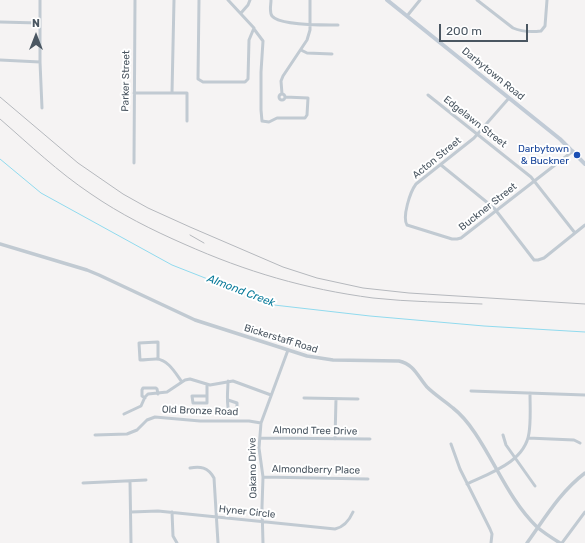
<!DOCTYPE html>
<style>
body{margin:0}
#map{position:relative;width:585px;height:543px;overflow:hidden;background:#f5f3f3;font-family:Rubik,sans-serif}
canvas{display:block}
.north{position:absolute;left:16px;top:16px;width:40px;height:40px;-webkit-text-stroke:3px #fff;paint-order:stroke;rotate:0deg;font-size:11px;font-weight:700;line-height:16px;text-align:center;color:#4a5661}
.north::after{content:'';display:block;margin:auto;width:14px;height:18px;background:#4a5661;clip-path:polygon(50% 0,100% 100%,50% 72%,0 100%)}
.scale{position:absolute;left:439px;top:24px;width:89px;height:18px;box-sizing:border-box;border:2px solid #4a5661;border-top:0;padding-left:5px;font-size:12px;line-height:14px;white-space:nowrap;color:#4a5661;-webkit-text-stroke:3px #fff;paint-order:stroke}
</style>
<div id="map">
<canvas width="585" height="543"></canvas>
<div class="north">N</div>
<div class="scale">200 m</div>
</div>
<script>
const c = document.querySelector('canvas').getContext('2d');
c.lineJoin = 'round';
function trace(path, color, width, dash) {
  c.strokeStyle = color;
  c.lineWidth = width;
  c.lineCap = dash ? 'butt' : 'round';
  c.setLineDash(dash || []);
  c.stroke(path);
}
function drawText(font, color, halo, rows, align = 'center') {
  c.font = font + ' Rubik,sans-serif';
  c.lineWidth = 4;
  c.setLineDash([]);
  c.textBaseline = 'middle';
  c.strokeStyle = halo;
  c.fillStyle = color;
  for (const [text, x, y, turn = 0] of rows) {
    c.save();
    c.translate(x, y);
    c.rotate((+turn || 0) * Math.PI / 180);
    c.textAlign = isNaN(turn) ? turn : align;
    if (halo) c.strokeText(text, 0, 0);
    c.fillText(text, 0, 0);
    c.restore();
  }
}
trace(new Path2D(`
 M0,159L41,193L172,265L274,305L370,316L484,326L585,332`), '#90daee', 1);
trace(new Path2D(`
 M40,0V62L42,108
 M199,0L198,79L203,82H245L248,79L249,40L254,28L228,0
 M271,0C271,5 269,12 272,16C280,26 326,25 338,25
 M477,0L513,28C522,32 532,32 541,31L545,26L547,0
 M241,13L248,5L250,0
 M407,16L420,0
 M0,22L39,23
 M254,29L263,41L261,72V110L262,121L269,122L277,118H305L307,115L308,98L285,97
 M301,50L307,53L332,54
 M0,60L40,62
 M134,93H187V121
 M172,93L174,0
 M282,94L281,81L283,76L307,40L310,30V0
 M279 97a3 3 0 1 1 6 0a3 3 0 1 1-6 0Z
 M428,95L531,177L575,233
 M509,98L474,138L416,184C410,192 402,217 407,225L452,239H457L461,238L573,151
 M134,163L135,0
 M441,165L494,208L534,260H538L544,258L585,225
 M158,358V342L139,343L140,360C145,360 151,359 156,359C168,359 176,374 182,382
 M228,381C228,391 226,402 229,412H235L237,407V403L228,400
 M207,384V403H193L192,396H207
 M471,391L585,395
 M145,398L142,396V390L143,388H156L157,389L158,394
 M304,398L358,399
 M124,414L141,406L145,397L148,394L167,392L185,380L190,379L210,385L233,381L271,395
 M95,435L127,434L137,430L147,420L155,417L200,421H249L261,423
 M503,435L506,445L535,486
 M260,438L370,439
 M528,438L574,440L580,443
 M335,439L336,399
 M451,444L460,469L490,529L492,534L491,543
 M190,468C200,466 208,467 214,478L218,543
 M263,477L368,479
 M130,481L131,543
 M83,483L146,480
 M467,484C490,473 525,462 529,433C531,420 530,406 530,393
 M131,512L158,511L335,529C344,527 349,521 353,512
 M172,512L173,536L177,543
 M263,543L262,507L263,477L259,448L261,423L288,350
 M562,543L585,512`), '#c1cad2', 3);
trace(new Path2D(`
 M0,244L87,270L99,275L195,320L307,356L333,360L399,361C414,364 418,377 427,387C435,395 445,401 453,408C462,415 469,424 475,433C496,464 510,501 537,527C544,533 552,538 560,543
 M527,543C545,518 560,492 585,473`), '#c1cad2', 3.5);
trace(new Path2D(`
 M387,0L560,139L585,164`), '#c1cbd6', 4);
trace(new Path2D(`
 M0,97L78,163L123,194L148,208L190,227L283,267L317,278L363,288L409,293L585,304
 M0,119C30,145 58,172 91,194C120,214 152,230 184,244C247,272 305,289 373,298C409,302 446,302 482,304
 M190,235L204,243`), '#b5b8bd', 1);
for (const [x, y, r, color] of [
 [577,155,4,"#1a4fb4"]
]) {
  const dot = new Path2D();
  dot.arc(x, y, r, 0, 2 * Math.PI);
  c.fillStyle = color;
  c.fill(dot);
  trace(dot, '#fff', 1.5);
}
drawText('10px', '#4a5661', '#fff', [
 ["Darbytown Road",493,74,39],
 ["Parker Street",126,81,-89],
 ["Edgelawn Street",475,122,38],
 ["Acton Street",437,158,-39],
 ["Buckner Street",488,207,-38],
 ["Bickerstaff Road",281,339,17],
 ["Old Bronze Road",200,411,2],
 ["Almond Tree Drive",315,431,1],
 ["Oakano Drive",253,468,-91],
 ["Almondberry Place",316,470,1],
 ["Hyner Circle",247,512,6]
]);
drawText('10px', '#164399', '#fff', [
 ["Darbytown",569,149],
 ["& Buckner",569,161]
], 'right');
drawText('italic 11px', '#0c7c9b', '#fff', [
 ["Almond Creek",241,291,21]
]);
</script>
